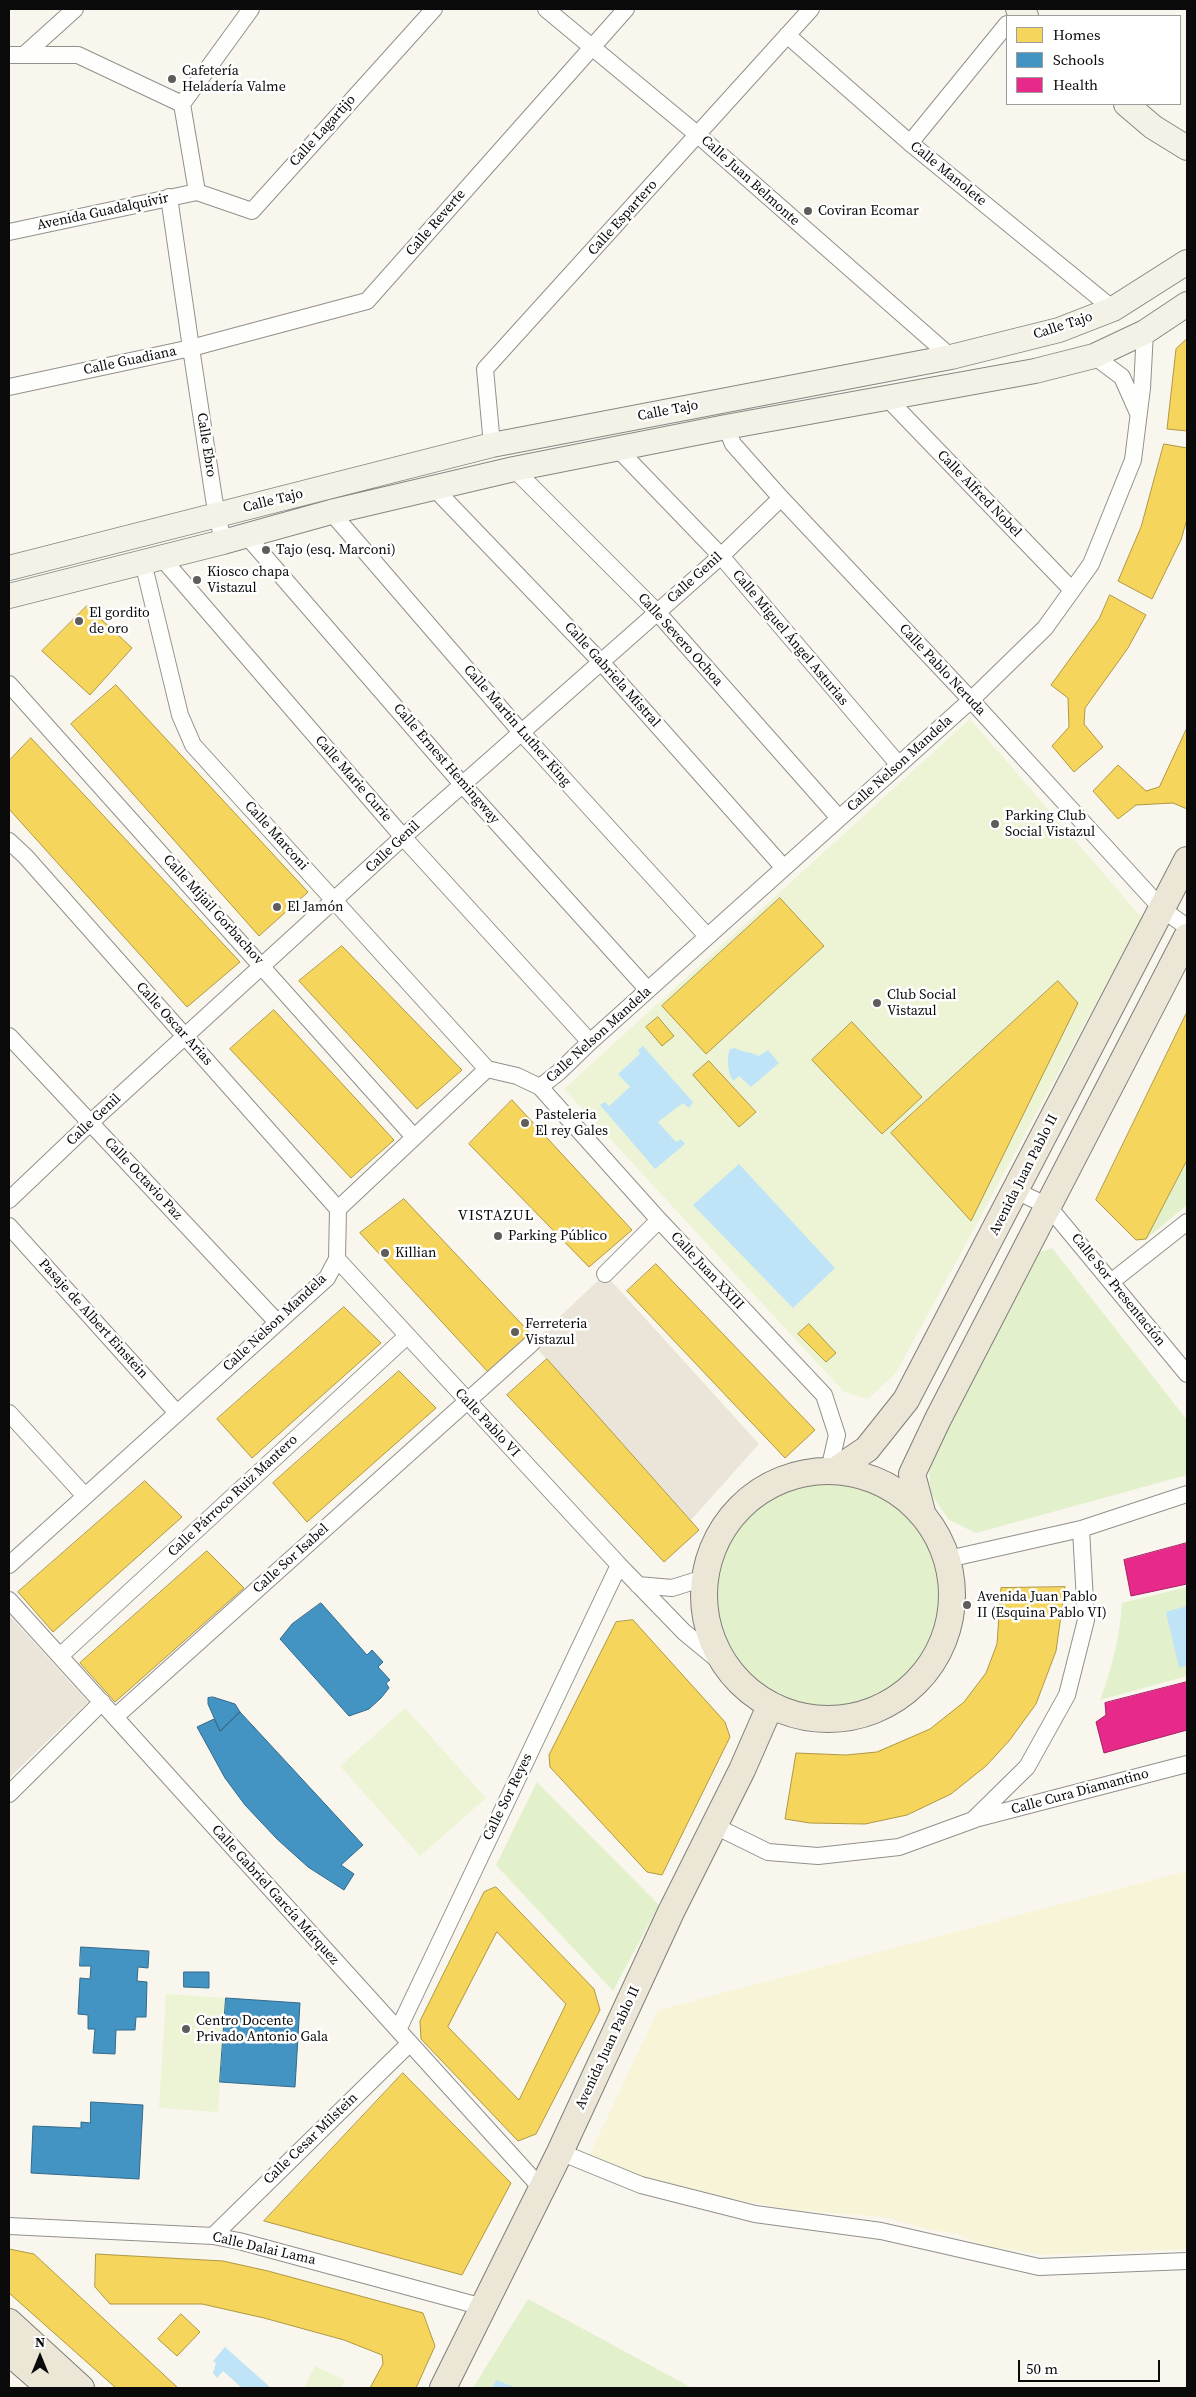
<!DOCTYPE html>
<meta charset="utf-8">
<style>
body{margin:0}
#map{position:relative;width:1196px;height:2397px;overflow:hidden;background:#f9f6ed;font-family:"Source Serif 4",serif}
canvas{display:block}
.frame{position:absolute;inset:0;border:10px solid #0a0a0a;pointer-events:none}
.legend{position:absolute;left:1006px;top:15px;width:175px;height:90px;box-sizing:border-box;background:#fff;border:1px solid #9d9d9d;margin:0;padding:6px 9px;list-style:none;font-size:15px;color:#0a0a0a}
.legend li{display:flex;align-items:center;gap:10px;height:25px}
.legend b{width:25px;border:1px solid #9d9d9d}
.north{position:absolute;left:15px;top:2332px;width:50px;height:50px;-webkit-text-stroke:4px #fff;paint-order:stroke;rotate:0deg;font-size:14px;font-weight:700;line-height:20px;text-align:center;color:#0a0a0a}
.north::after{content:'';display:block;margin:auto;width:18px;height:22px;background:#0a0a0a;clip-path:polygon(50% 0,100% 100%,50% 72%,0 100%)}
.scale{position:absolute;left:1018px;top:2360px;width:142px;height:22px;box-sizing:border-box;border:2px solid #0a0a0a;border-top:0;padding-left:6px;font-size:15px;line-height:18px;white-space:nowrap;color:#0a0a0a;-webkit-text-stroke:4px #fff;paint-order:stroke}
</style>
<div id="map">
<canvas width="1196" height="2397"></canvas>
<div class="frame"></div>
<ul class="legend">
<li><b style="height:14px;background:#f6d55c"></b>Homes</li>
<li><b style="height:14px;background:#4393c3"></b>Schools</li>
<li><b style="height:14px;background:#e7298a"></b>Health</li>
</ul>
<div class="north">N</div>
<div class="scale">50 m</div>
</div>
<script>
const c = document.querySelector('canvas').getContext('2d');
c.lineJoin = 'round';
function fill(path, color) {
  c.fillStyle = color;
  c.fill(path, 'evenodd');
}
function trace(path, color, width, dash) {
  c.strokeStyle = color;
  c.lineWidth = width;
  c.lineCap = dash ? 'butt' : 'round';
  c.setLineDash(dash || []);
  c.stroke(path);
}
function drawText(font, color, halo, rows, align = 'center') {
  c.font = font + ' "Source Serif 4",serif';
  c.lineWidth = 5;
  c.setLineDash([]);
  c.textBaseline = 'middle';
  c.strokeStyle = halo;
  c.fillStyle = color;
  for (const [text, x, y, turn = 0] of rows) {
    c.save();
    c.translate(x, y);
    c.rotate((+turn || 0) * Math.PI / 180);
    c.textAlign = isNaN(turn) ? turn : align;
    if (halo) c.strokeText(text, 0, 0);
    c.fillText(text, 0, 0);
    c.restore();
  }
}
fill(new Path2D(`
 M1187,1871V2249L1045,2255L982,2245L958,2234L927,2229L885,2217L794,2210L721,2197L663,2191L590,2154L658,2010Z`), '#f8f4d8');
fill(new Path2D(`
 M1187,1160V1205L1146,1239Z
 M1052,1248L1187,1420V1475L976,1533L949,1520L931,1494L929,1471L935,1451L1037,1253Z
 M705 1595a124 124 0 1 1 248 0a124 124 0 1 1-248 0Z
 M1187,1587V1676L1100,1700C1112,1669 1120,1636 1122,1603Z
 M537,1782L659,1905L613,1991L496,1865Z
 M528,2299L692,2388H473Z`), '#e2f0cb');
fill(new Path2D(`
 M970,719L1142,918L896,1373L868,1399L844,1392L564,1089Z
 M405,1708L486,1798L420,1856L340,1766Z
 M166,1994L226,1998L218,2112L159,2108Z
 M315,2366L345,2380L341,2388H304Z`), '#ecf4d5');
fill(new Path2D(`
 M605,1274L759,1444L691,1520L532,1343Z
 M9,1615L88,1702L9,1778Z`), '#eae5d8');
fill(new Path2D(`
 M643,1046L693,1102L689,1108L683,1103L658,1122L676,1142L681,1139L685,1144L655,1169L600,1105L605,1102L609,1106L630,1087L618,1074L640,1054L638,1050Z
 M735,1048C743,1053 749,1051 759,1056L768,1050L779,1063L751,1087L739,1076L733,1081C728,1073 726,1057 730,1049Z
 M739,1164L835,1268L793,1308L693,1205Z
 M1187,1606V1665L1179,1668L1166,1612Z
 M225,2347L271,2388H242L223,2371L217,2378L213,2373L216,2363L213,2361Z
 M496,2380L517,2388H492Z`), '#c0e4f7');
const homes = new Path2D(`
 M1187,339V431L1167,429L1176,349Z
 M1164,444L1187,448V519L1181,540L1152,599L1118,581L1141,527Z
 M1110,595L1146,615L1128,648L1085,708L1084,724L1103,747L1074,772L1052,746L1069,727L1068,698L1051,685L1099,619Z
 M87,606L132,648L90,695L42,651Z
 M116,685L308,892L259,936L71,724Z
 M1187,728V809L1173,803L1136,805L1118,819L1093,791L1118,765L1146,791L1159,787Z
 M31,738L240,962L187,1007L9,809V761Z
 M780,898L824,946L706,1054L662,1006Z
 M342,946L462,1070L417,1109L299,981Z
 M1058,981L1078,1003L971,1221L891,1133Z
 M274,1010L394,1140L351,1178L230,1049Z
 M1187,1012V1160L1146,1239L1136,1240L1096,1200Z
 M658,1017L674,1036L662,1046L646,1027Z
 M852,1022L922,1097L882,1134L812,1060Z
 M709,1061L756,1112L739,1127L693,1075Z
 M512,1100L632,1230L589,1267L469,1144Z
 M404,1199L531,1334L488,1372L360,1233Z
 M656,1264L815,1430L785,1458L627,1291Z
 M344,1307L381,1343L252,1458L217,1419Z
 M809,1324L836,1353L826,1362L798,1334Z
 M547,1359L699,1530L664,1562L507,1395Z
 M399,1371L436,1408L307,1522L273,1483Z
 M145,1481L182,1517L53,1632L18,1592Z
 M207,1551L244,1588L115,1702L80,1663Z
 M1065,1587L1056,1651L1036,1704L1009,1741L986,1766L951,1794L907,1815L865,1824L810,1823L785,1819L796,1753L846,1755L877,1752L930,1729L964,1702L986,1673L997,1644L1001,1588Z
 M633,1620L725,1722L730,1737L662,1875L647,1872L550,1767L549,1755L616,1622Z
 M496,1887L594,1989L600,2010L536,2134L518,2141L421,2039L420,2021L484,1892ZM497,1932L566,2004L519,2100L448,2027Z
 M403,2073L511,2183L462,2275L264,2221Z
 M9,2249L34,2254L178,2388H116L9,2293Z
 M96,2254L223,2261L268,2271L423,2313L435,2346L416,2388H370L383,2364L382,2355L344,2340L264,2318L202,2304H110L95,2287Z
 M181,2314L200,2332L177,2356L158,2339Z`);
fill(homes, '#f6d55c');
trace(homes, '#af9843', 1);
const schools = new Path2D(`
 M321,1603L367,1655L372,1650L383,1662L378,1667L390,1680L386,1683L389,1688L381,1698L369,1709L349,1716L280,1639L292,1624Z
 M213,1697L235,1704L240,1712L220,1731L208,1704V1698Z
 M240,1712L363,1845L341,1865L354,1874L344,1890L308,1867L277,1839L245,1805L225,1778L197,1727L214,1719L220,1731Z
 M81,1947L149,1951L148,1968L138,1967L137,1981L147,1982L146,2017H136L135,2030H116L115,2054L93,2053L95,2029H88V2015L78,2014L80,1978L90,1979L91,1966H80Z
 M184,1972H209V1988L184,1987Z
 M226,1998L300,2003L295,2087L220,2082Z
 M91,2102L143,2105L139,2179L31,2173L33,2126L81,2128V2122L90,2123Z`);
fill(schools, '#4393c3');
trace(schools, '#326a8c', 1);
const health = new Path2D(`
 M1187,1543V1584L1131,1596L1124,1560Z
 M1187,1682V1730L1104,1753L1096,1722L1106,1715L1105,1703Z`);
fill(health, '#e7298a');
trace(health, '#a52064', 1);
const street = new Path2D(`
 M546,9L698,135L951,357
 M787,35L910,143L1113,309
 M9,55H78L182,104
 M24,55L75,9
 M910,143L1007,24
 M197,192L182,104L251,9
 M9,232L197,192L252,211L434,9
 M1094,356L1122,377L1138,413
 M9,387L191,348L169,197
 M887,398L1072,590
 M726,427L733,444L781,498L971,700L1162,909L1187,927
 M492,445L485,369L811,9
 M617,448L721,556L899,765
 M514,469L657,612L839,818
 M434,488L601,662L784,868
 M331,512L521,732L707,936
 M246,535L462,784L648,990
 M223,542L214,499L191,348L367,301L626,9
 M161,557L403,837L590,1042
 M143,562L180,715L193,745L487,1069
 M9,684L414,1137
 M9,841L26,857L338,1209
 M9,1036L277,1322
 M540,1087L559,1072L590,1042L971,700L1045,628L1091,564L1133,460L1142,388L1145,332
 M1016,1191L1048,1206L1187,1374
 M9,1200L90,1123L403,837L721,556L781,498
 M9,1226L177,1413
 M337,1259L619,1565L684,1632L724,1665
 M605,1274L659,1220
 M1111,1282L1187,1222
 M9,1413L85,1496
 M948,1559L1081,1529L1187,1494
 M9,1565L327,1278L337,1259L338,1209L487,1069L517,1076L540,1087L659,1220L824,1395L837,1435L829,1470
 M638,1585L672,1588L704,1578
 M9,1600L542,2189
 M60,1656L407,1336
 M115,1717L532,1343
 M9,1794L102,1702
 M975,1819L1187,1764
 M713,1825L768,1852L818,1856L899,1847L973,1820L1027,1767L1067,1695L1086,1620L1081,1529
 M398,2030L619,1565
 M560,2152L641,2185L755,2214L881,2231L1039,2267L1187,2261
 M9,2226L213,2236L239,2241L483,2307
 M213,2236L410,2043`);
const secondary = new Path2D(`
 M1018,9L1026,16
 M1126,104L1153,127L1187,148
 M9,568L492,445L951,357L1059,330L1113,309L1187,262
 M9,596L223,542L331,512L514,469L726,427L1035,371L1094,356L1145,332L1187,304`);
const primary = new Path2D(`
 M836,1470L867,1449L906,1400L1187,860
 M704 1595a124 124 0 1 1 248 0a124 124 0 1 1-248 0Z
 M922,1512L912,1474L938,1419L1187,937
 M9,2322L81,2388
 M9,2352L50,2388
 M443,2388L560,2152L671,1912L742,1770L770,1706`);
trace(street, '#92908c', 18);
trace(secondary, '#888783', 26);
trace(primary, '#7f7e7a', 28);
trace(street, '#fefefc', 16);
trace(secondary, '#f4f2e7', 24);
trace(primary, '#ebe6d6', 26);
for (const [x, y, r, color] of [
 [172,79,5,"#5e5d59"],
 [808,211,5,"#5e5d59"],
 [266,550,5,"#5e5d59"],
 [197,580,5,"#5e5d59"],
 [79,621,5,"#5e5d59"],
 [995,824,5,"#5e5d59"],
 [277,907,5,"#5e5d59"],
 [877,1003,5,"#5e5d59"],
 [525,1123,5,"#5e5d59"],
 [498,1236,5,"#5e5d59"],
 [385,1253,5,"#5e5d59"],
 [515,1332,5,"#5e5d59"],
 [967,1605,5,"#5e5d59"],
 [186,2029,5,"#5e5d59"]
]) {
  const dot = new Path2D();
  dot.arc(x, y, r, 0, 2 * Math.PI);
  c.fillStyle = color;
  c.fill(dot);
  trace(dot, '#fff', 2);
}
drawText('14px', '#0a0a0a', '#fff', [
 ["Cafetería",182,71],
 ["Heladería Valme",182,87],
 ["Coviran Ecomar",818,211],
 ["Tajo (esq. Marconi)",276,550],
 ["Kiosco chapa",207,572],
 ["Vistazul",207,588],
 ["El gordito",89,613],
 ["de oro",89,629],
 ["Parking Club",1005,816],
 ["Social Vistazul",1005,832],
 ["El Jamón",287,907],
 ["Club Social",887,995],
 ["Vistazul",887,1011],
 ["Pasteleria",535,1115],
 ["El rey Gales",535,1131],
 ["Parking Público",508,1236],
 ["Killian",395,1253],
 ["Ferreteria",525,1324],
 ["Vistazul",525,1340],
 ["Avenida Juan Pablo",977,1597],
 ["II (Esquina Pablo VI)",977,1613],
 ["Centro Docente",196,2021],
 ["Privado Antonio Gala",196,2037]
], 'left');
drawText('14px', '#0a0a0a', '#fff', [
 ["Calle Lagartijo",323,131,-48],
 ["Calle Manolete",948,174,39],
 ["Calle Juan Belmonte",750,181,42],
 ["Avenida Guadalquivir",103,212,-12],
 ["Calle Espartero",623,218,-48],
 ["Calle Reverte",436,223,-49],
 ["Calle Tajo",1063,326,-18],
 ["Calle Guadiana",130,361,-12],
 ["Calle Tajo",668,411,-11],
 ["Calle Ebro",206,445,81],
 ["Calle Alfred Nobel",979,494,46],
 ["Calle Tajo",273,501,-14],
 ["Calle Genil",695,578,-42],
 ["Calle Miguel Ángel Asturias",790,638,50],
 ["Calle Severo Ochoa",680,640,48],
 ["Calle Pablo Neruda",942,670,47],
 ["Calle Gabriela Mistral",612,675,48],
 ["Calle Martin Luther King",517,726,49],
 ["Calle Ernest Hemingway",446,764,49],
 ["Calle Nelson Mandela",900,764,-42],
 ["Calle Marie Curie",353,779,49],
 ["Calle Marconi",276,836,48],
 ["Calle Genil",393,847,-43],
 ["Calle Mijail Gorbachov",213,910,48],
 ["Calle Oscar Arias",174,1024,48],
 ["Calle Nelson Mandela",599,1035,-42],
 ["Calle Genil",94,1120,-43],
 ["Avenida Juan Pablo II",1024,1175,-63],
 ["Calle Octavio Paz",143,1179,47],
 ["Calle Juan XXIII",707,1271,47],
 ["Calle Sor Presentación",1118,1290,51],
 ["Pasaje de Albert Einstein",93,1319,48],
 ["Calle Nelson Mandela",275,1323,-43],
 ["Calle Pablo VI",487,1423,47],
 ["Calle Párroco Ruiz Mantero",233,1496,-43],
 ["Calle Sor Isabel",291,1559,-42],
 ["Calle Cura Diamantino",1080,1792,-15],
 ["Calle Sor Reyes",508,1797,-64],
 ["Calle Gabriel García Márquez",275,1895,48],
 ["Avenida Juan Pablo II",608,2048,-65],
 ["Calle Cesar Milstein",311,2139,-44],
 ["Calle Dalai Lama",264,2249,13]
]);
c.letterSpacing = '1px';
drawText('15px', '#0a0a0a', '#fff', [
 ["VISTAZUL",496,1216]
]);
c.letterSpacing = '0px';
</script>
